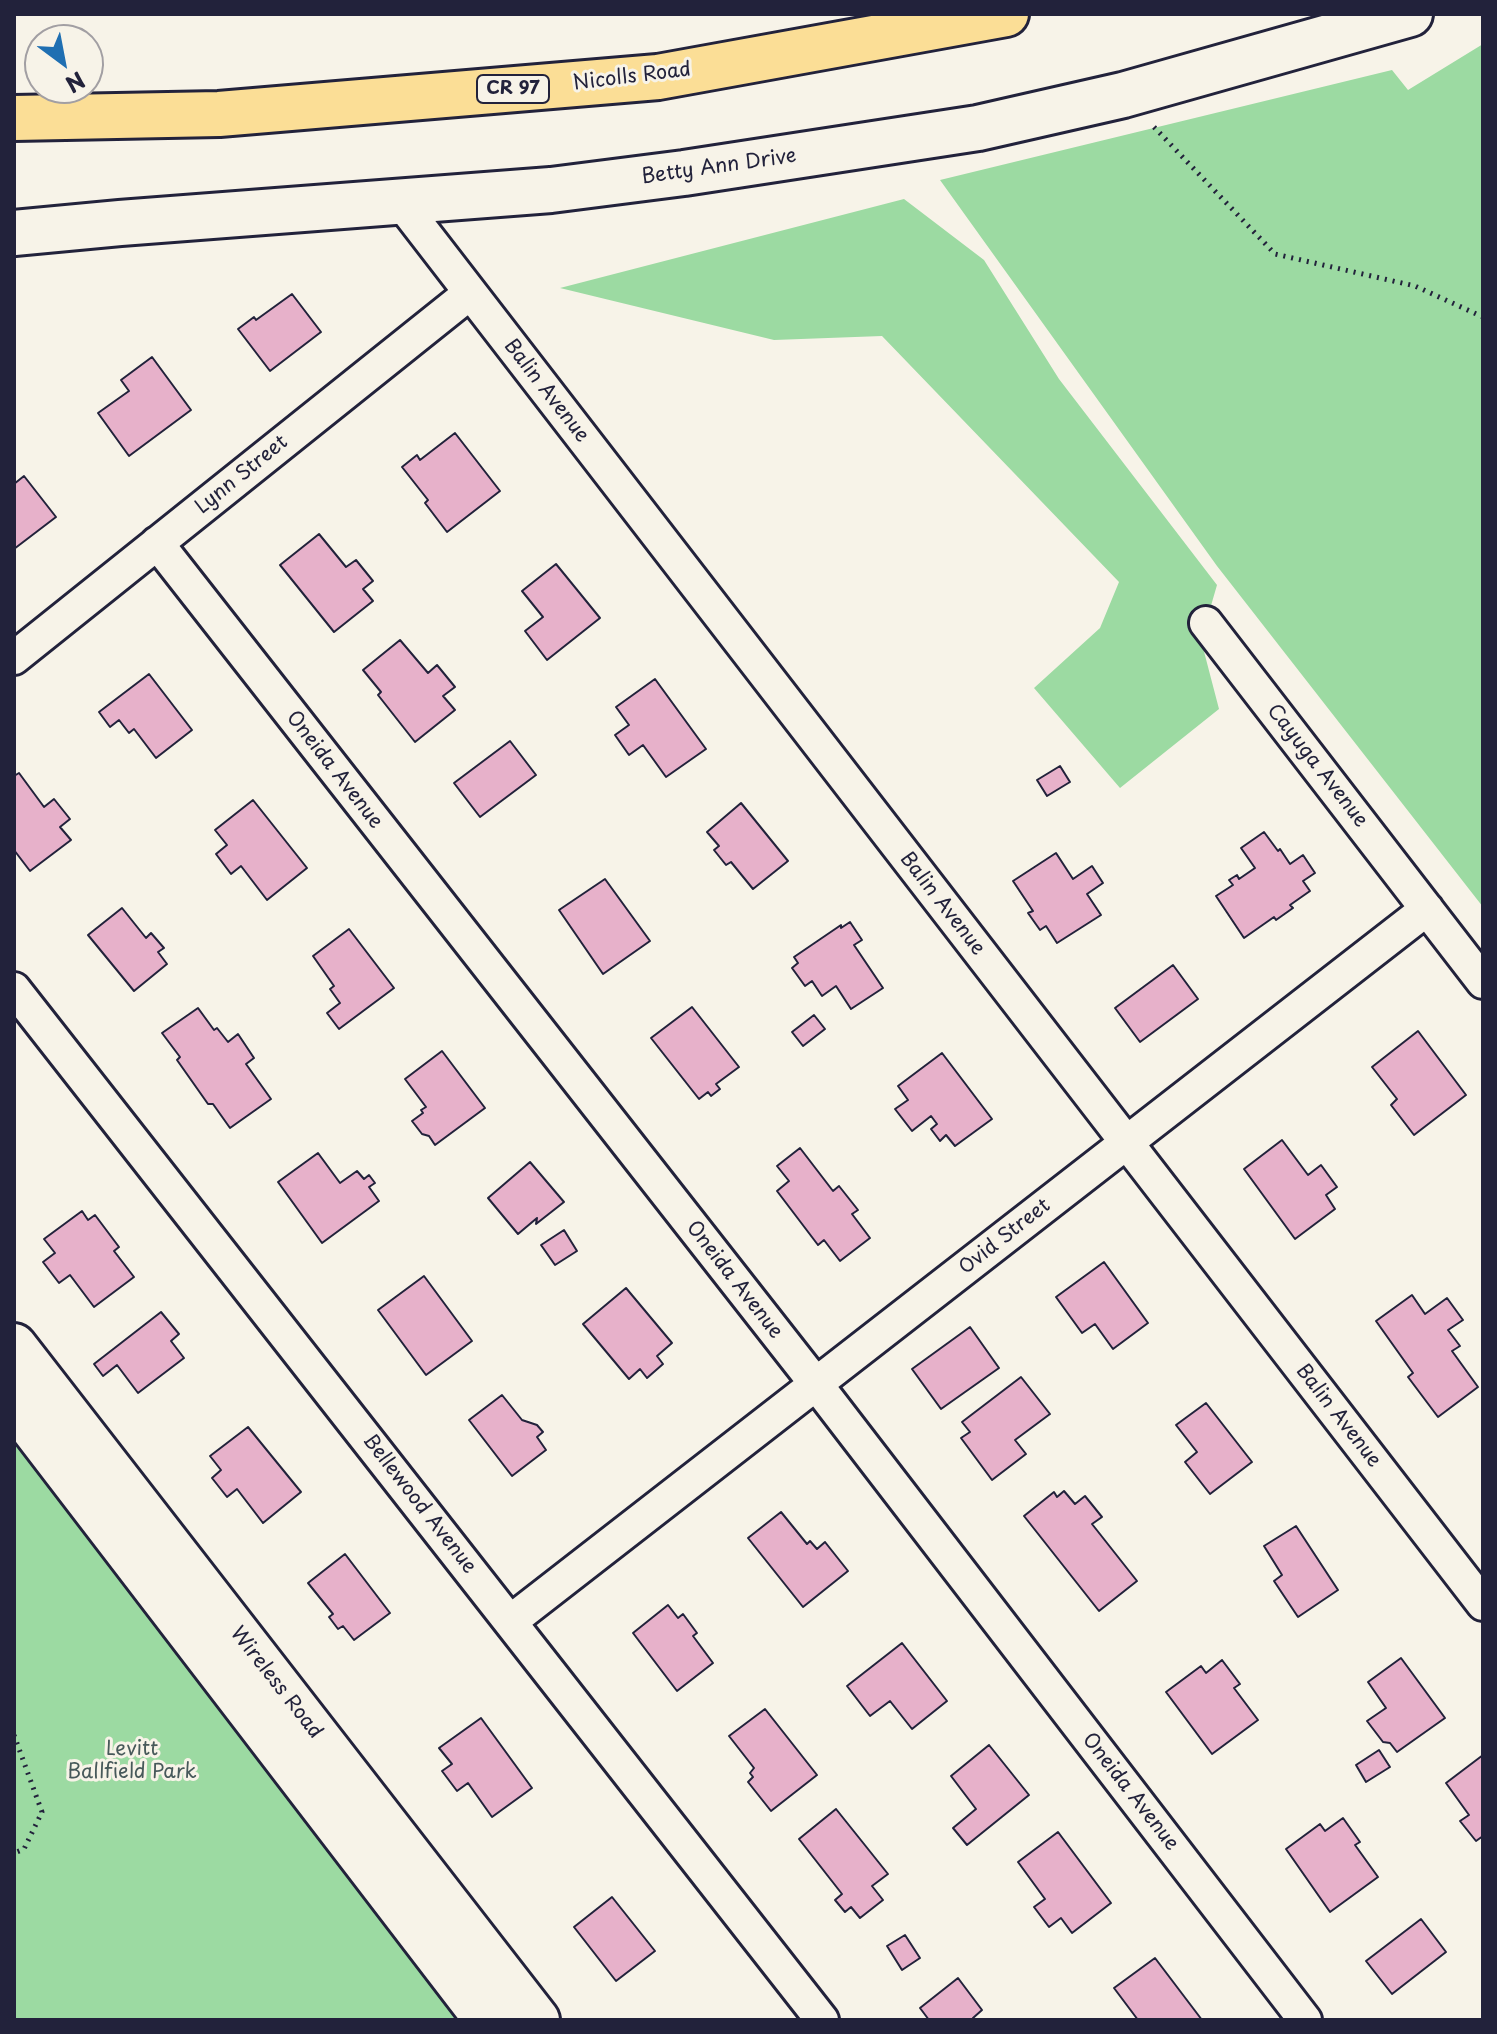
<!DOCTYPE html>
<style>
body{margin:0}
#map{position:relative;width:1497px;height:2034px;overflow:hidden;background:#f7f3e8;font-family:"Playpen Sans",sans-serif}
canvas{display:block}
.frame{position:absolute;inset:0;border:16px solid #22223b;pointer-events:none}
.north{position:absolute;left:24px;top:24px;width:80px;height:80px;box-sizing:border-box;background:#f7f3e8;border:2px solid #a29fa3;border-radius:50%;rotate:148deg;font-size:22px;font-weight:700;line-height:32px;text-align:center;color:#22223b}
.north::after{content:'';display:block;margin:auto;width:28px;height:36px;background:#1f6fb2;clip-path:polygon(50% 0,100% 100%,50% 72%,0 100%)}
</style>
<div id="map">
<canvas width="1497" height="2034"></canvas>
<div class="frame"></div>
<div class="north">N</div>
</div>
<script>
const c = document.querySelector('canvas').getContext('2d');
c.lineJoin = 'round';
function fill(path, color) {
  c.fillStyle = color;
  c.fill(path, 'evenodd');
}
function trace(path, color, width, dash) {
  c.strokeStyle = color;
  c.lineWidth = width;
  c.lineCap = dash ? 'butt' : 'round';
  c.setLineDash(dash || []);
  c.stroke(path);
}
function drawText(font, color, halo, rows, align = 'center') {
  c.font = font + ' "Playpen Sans",sans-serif';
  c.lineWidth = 6;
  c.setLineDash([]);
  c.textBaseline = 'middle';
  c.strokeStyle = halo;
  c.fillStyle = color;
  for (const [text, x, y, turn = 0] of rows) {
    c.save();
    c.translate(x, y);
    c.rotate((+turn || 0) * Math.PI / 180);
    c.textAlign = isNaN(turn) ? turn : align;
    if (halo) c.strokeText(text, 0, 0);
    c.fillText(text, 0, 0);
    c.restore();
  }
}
fill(new Path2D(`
 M1483,44V907L1217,566L940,180L1392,70L1408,90Z
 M904,199L984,260L1059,379L1217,585L1201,640L1219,709L1120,788L1034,688L1100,628L1119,582L882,336L774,340L560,288Z
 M14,1421L303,1791L288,1801L463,2020H14Z`), '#9cdaa2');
const building = new Path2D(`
 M292,294L321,332L270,371L238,329L254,317L256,320Z
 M152,357L191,410L129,456L98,413L129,391L121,380Z
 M455,433L500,491L447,532L425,503L428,500L402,467L417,455L420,460Z
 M24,476L56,517L14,549V484Z
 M319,534L346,567L356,560L373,581L363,589L373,601L334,632L280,565Z
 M556,564L600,618L547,660L525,631L543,617L522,591Z
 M400,640L428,673L437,665L455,687L443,696L455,710L415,742L378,695L381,692L363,670Z
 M149,674L192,730L156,758L134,729L129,733L119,720L110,727L99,712Z
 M655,679L706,749L666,777L643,745L629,755L615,735L629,725L616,707Z
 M510,741L536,775L480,817L454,783Z
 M1060,766L1070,782L1047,796L1037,780Z
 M19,773L44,807L54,799L70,819L60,827L71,840L30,871L14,850V776Z
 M253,800L307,868L267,900L241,866L231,874L216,854L227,845L215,830Z
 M741,803L788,861L753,889L731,862L726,865L714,850L719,846L707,832Z
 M1264,832L1278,851L1280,849L1290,864L1303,855L1315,873L1303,881L1310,891L1290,905L1293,908L1276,920L1274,917L1244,938L1216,896L1233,885L1229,880L1237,875L1239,879L1255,868L1241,848Z
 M1056,853L1073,879L1092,866L1103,883L1087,894L1101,915L1057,943L1046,926L1040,930L1028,913L1033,911L1013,881Z
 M605,879L650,941L603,974L559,910Z
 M122,908L146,938L151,933L164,948L158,952L167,964L134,991L88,935Z
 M850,922L862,940L854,945L883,988L851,1009L836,986L822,996L812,981L805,986L792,968L798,963L794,957L841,925V928Z
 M349,929L394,988L339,1029L327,1013L340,1003L330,989L334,986L313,956Z
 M1173,965L1198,999L1140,1042L1115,1008Z
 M692,1007L739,1067L716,1084L720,1089L711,1096L708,1092L699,1099L651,1038Z
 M198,1008L214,1030L217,1028L228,1042L238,1034L254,1058L246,1064L271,1099L230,1128L213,1104H208L177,1060L180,1057L162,1033Z
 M814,1015L825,1029L803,1046L792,1032Z
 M1418,1031L1466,1095L1414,1135L1391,1105L1397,1099L1372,1067Z
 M442,1051L485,1108L435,1145L429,1136L422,1134L412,1121L423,1113L421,1110L426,1107L405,1079Z
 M942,1053L992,1119L955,1146L946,1135L940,1141L931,1129L937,1124L931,1116L912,1131L895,1109L908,1100L898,1086Z
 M1282,1140L1308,1175L1321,1165L1337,1187L1326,1195L1335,1209L1295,1239L1244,1169Z
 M800,1148L833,1191L839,1186L858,1210L852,1214L870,1238L840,1261L824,1240L818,1245L777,1191L789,1181L777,1166Z
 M318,1153L340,1183L357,1171L364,1179L369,1175L375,1183L369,1187L379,1201L322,1243L278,1182Z
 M530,1162L564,1202L536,1224L537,1218L518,1234L488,1198Z
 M82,1211L88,1220L95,1215L119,1247L114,1251L134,1277L94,1307L70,1275L59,1283L43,1262L55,1253L44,1239Z
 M564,1230L577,1251L555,1265L541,1245Z
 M1104,1262L1148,1323L1113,1349L1095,1324L1082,1333L1056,1297Z
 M424,1276L472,1341L426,1375L378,1310Z
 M626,1288L672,1343L657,1356L663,1364L647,1378L640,1369L629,1379L583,1324Z
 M1412,1295L1425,1314L1447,1298L1463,1320L1448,1330L1460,1346L1452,1351L1478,1387L1438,1417L1408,1377L1413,1373L1376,1321Z
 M161,1312L179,1334L171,1341L184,1358L138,1393L117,1365L103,1376L94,1364Z
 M970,1327L999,1368L941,1409L912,1369Z
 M1021,1377L1050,1414L1015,1440L1026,1454L992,1480L961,1438L970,1432L962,1422Z
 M502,1395L522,1420L537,1425L543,1432L537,1437L546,1450L512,1476L469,1420Z
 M1206,1403L1252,1462L1210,1494L1185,1462L1197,1452L1176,1425Z
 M248,1427L301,1492L263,1523L237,1489L227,1497L212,1478L221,1470L210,1456Z
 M1064,1491L1075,1504L1085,1496L1102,1517L1092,1524L1137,1581L1099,1611L1024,1516L1054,1492L1057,1497Z
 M781,1512L807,1544L810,1541L817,1549L825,1542L848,1571L803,1607L748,1538Z
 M1296,1526L1338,1590L1298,1617L1274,1581L1282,1575L1264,1546Z
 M345,1554L390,1613L354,1640L343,1626L338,1629L329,1617L333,1614L308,1583Z
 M668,1605L678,1618L683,1614L697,1633L693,1636L713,1663L677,1691L633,1633Z
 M902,1643L947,1701L912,1729L890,1701L870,1716L847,1686Z
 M1401,1658L1445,1718L1397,1752L1390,1743L1383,1742L1367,1721L1386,1708L1368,1682Z
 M1222,1660L1240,1684L1234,1688L1258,1720L1212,1754L1166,1692L1201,1666L1206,1673Z
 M765,1709L817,1775L771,1811L748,1782L753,1777L750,1773L754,1768L729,1736Z
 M481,1718L532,1788L492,1817L468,1783L457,1791L442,1771L452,1764L439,1748Z
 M989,1745L1029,1795L967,1845L953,1828L976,1809L951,1776Z
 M1379,1750L1390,1767L1366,1782L1356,1765Z
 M1483,1755V1836L1476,1841L1460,1821L1469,1815L1446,1783Z
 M836,1809L888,1874L872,1886L883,1900L860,1918L851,1907L845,1912L835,1900L842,1894L799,1839Z
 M1343,1818L1360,1842L1355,1845L1378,1877L1330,1912L1286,1849L1320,1824L1325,1831Z
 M1058,1832L1111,1903L1072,1933L1061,1918L1049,1927L1034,1907L1045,1899L1018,1862Z
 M612,1897L655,1951L616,1981L574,1927Z
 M1421,1919L1446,1952L1392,1994L1366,1961Z
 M905,1935L920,1958L902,1970L887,1946Z
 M1155,1958L1202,2020H1138L1114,1988Z
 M958,1978L982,2010L973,2018L974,2020H929L920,2008Z`);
fill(building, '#e7b1ca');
trace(building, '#22223b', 2);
const street = new Path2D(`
 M402,204L1483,1604
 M157,543L816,1384L1305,2020
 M1206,623L1483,982
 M14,658L470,293
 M14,989L822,2020
 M511,1621L1427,909`);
const secondary = new Path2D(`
 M14,233L120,223L551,190L684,173L978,128L1123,95L1410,14
 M14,1346L537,2020
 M14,1403L487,2020`);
const highway = new Path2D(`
 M14,118L219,114L658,77L1006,14`);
trace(street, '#22223b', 38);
trace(secondary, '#22223b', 50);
trace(highway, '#22223b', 50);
trace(new Path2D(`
 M1154,127L1275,254L1415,286L1483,317
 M14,1735L42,1812L24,1849L14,1853`), '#22223b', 5, [2, 6]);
trace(street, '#f7f3e8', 32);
trace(secondary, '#f7f3e8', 44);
trace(highway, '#fbde96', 44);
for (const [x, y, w] of [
 [513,89,72]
]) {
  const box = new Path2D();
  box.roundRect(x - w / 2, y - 14, w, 28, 6);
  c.fillStyle = '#f7f3e8';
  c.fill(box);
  trace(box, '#22223b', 2);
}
drawText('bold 18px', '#22223b', null, [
 ["CR 97",513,89]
]);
drawText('20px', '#22223b', '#f7f3e8', [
 ["Nicolls Road",632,77,-7],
 ["Betty Ann Drive",719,167,-8],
 ["Balin Avenue",546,391,52],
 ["Lynn Street",242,475,-39],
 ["Cayuga Avenue",1317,766,52],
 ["Oneida Avenue",334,770,52],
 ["Balin Avenue",942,904,52],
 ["Ovid Street",1005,1237,-38],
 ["Oneida Avenue",734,1280,52],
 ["Balin Avenue",1338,1416,52],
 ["Bellewood Avenue",419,1504,52],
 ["Wireless Road",276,1683,52],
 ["Oneida Avenue",1130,1792,52]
]);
drawText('20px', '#47595a', '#f7f3e8', [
 ["Levitt",132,1749],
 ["Ballfield Park",132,1772]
]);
</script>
